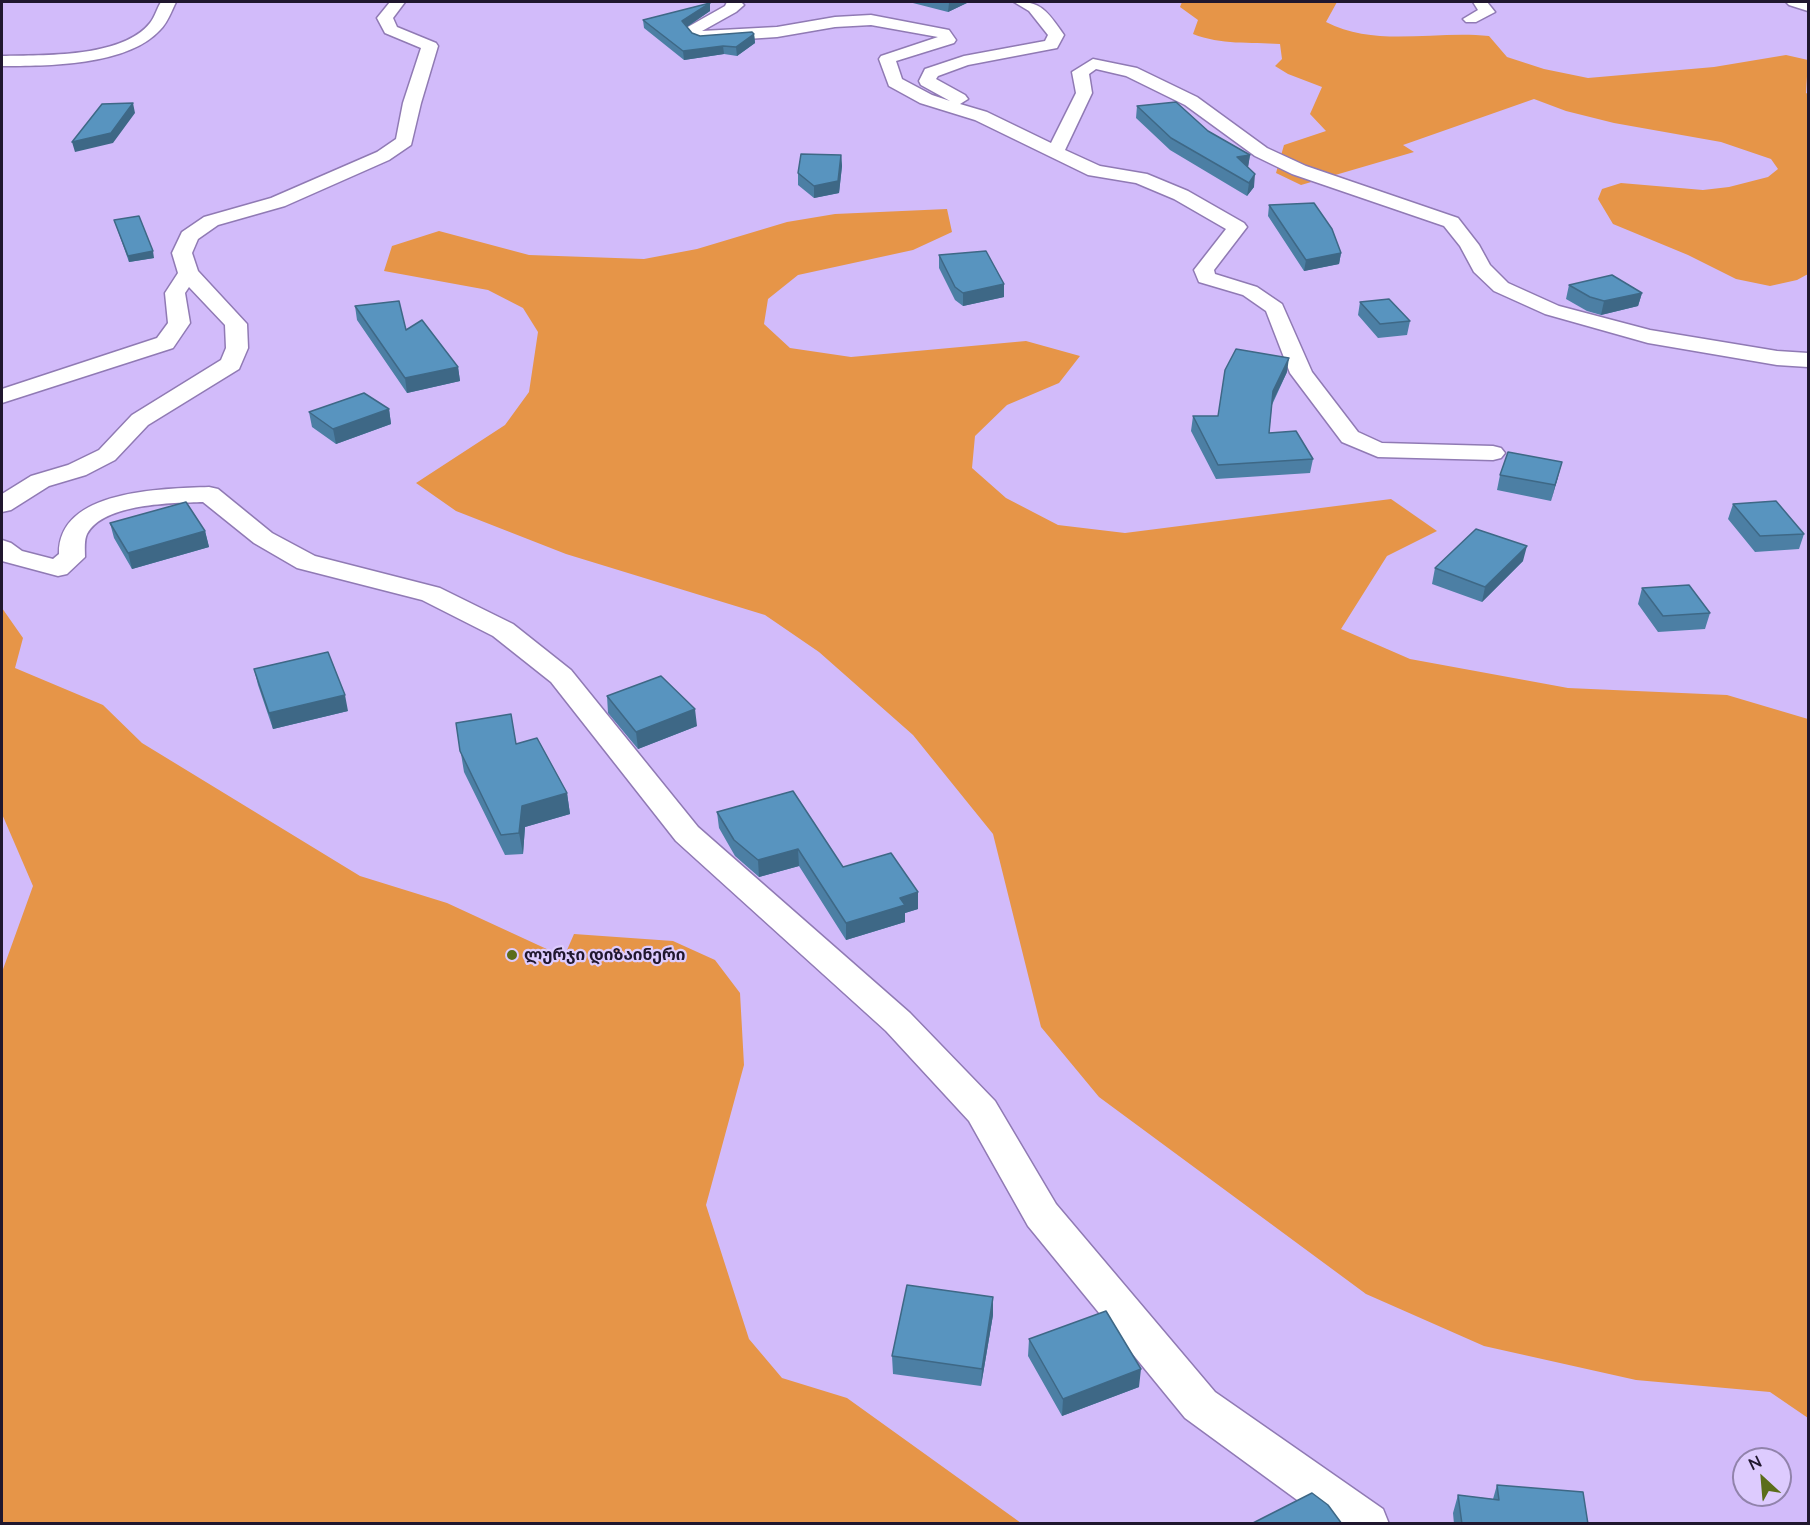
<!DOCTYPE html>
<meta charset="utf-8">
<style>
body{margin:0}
#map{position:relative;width:1810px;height:1525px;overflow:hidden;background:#d2bbfa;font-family:Lato,sans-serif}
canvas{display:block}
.frame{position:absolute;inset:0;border:3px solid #20172e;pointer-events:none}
.north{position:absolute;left:1732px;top:1447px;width:60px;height:60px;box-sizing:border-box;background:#ddcbfe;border:2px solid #9183ab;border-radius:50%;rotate:334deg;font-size:16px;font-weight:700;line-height:24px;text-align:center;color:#20172e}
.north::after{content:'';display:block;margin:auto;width:21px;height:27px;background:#5b6d1a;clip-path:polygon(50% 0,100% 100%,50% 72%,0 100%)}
</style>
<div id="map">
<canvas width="1810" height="1525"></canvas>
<div class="frame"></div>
<div class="north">N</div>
</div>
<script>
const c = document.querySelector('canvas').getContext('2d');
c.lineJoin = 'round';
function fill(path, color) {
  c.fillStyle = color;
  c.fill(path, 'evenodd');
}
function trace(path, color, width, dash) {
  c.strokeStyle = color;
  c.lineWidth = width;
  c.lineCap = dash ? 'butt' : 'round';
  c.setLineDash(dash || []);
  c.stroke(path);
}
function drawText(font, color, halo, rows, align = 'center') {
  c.font = font + ' Lato,"Noto Sans Georgian",sans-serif';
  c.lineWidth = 4.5;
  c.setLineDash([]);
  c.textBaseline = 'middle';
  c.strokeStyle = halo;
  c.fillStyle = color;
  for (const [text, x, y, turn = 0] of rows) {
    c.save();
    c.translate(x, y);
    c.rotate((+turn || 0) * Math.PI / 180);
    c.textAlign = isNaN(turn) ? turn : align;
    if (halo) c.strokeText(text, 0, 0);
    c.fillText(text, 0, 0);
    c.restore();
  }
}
fill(new Path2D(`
 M1182,2H1337L1326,22C1376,48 1435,30 1489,36L1507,57L1544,69L1588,78L1714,67L1786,55L1808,60L1806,93L1808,94V274L1797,280L1770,286L1736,279L1688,255L1613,224L1598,199L1602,189L1621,183L1703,190L1729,187L1768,177L1778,169L1771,159L1721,142L1614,123L1566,111L1534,99L1403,145L1414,152L1301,185L1276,173L1284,145L1326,131L1310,114L1322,87L1288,74L1275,66L1282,59L1280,44C1250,42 1221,45 1193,34L1198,20L1180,7Z
 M947,209L952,232L913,250L798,275L768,299L764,324L790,348L851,357L1026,341L1080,356L1059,383L1007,405L975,436L972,468L1006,498L1058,525L1125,533L1391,499L1437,531L1387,556L1341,629L1410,659L1568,688L1727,695L1808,719V1418L1770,1392L1636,1380L1484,1346L1366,1294L1099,1097L1041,1027L993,834L913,735L819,652L765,615L566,554L456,511L416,483L505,425L529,392L538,332L523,308L488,290L384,271L392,246L439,231L529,255L644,259L697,249L787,222L835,214Z
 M2,608L23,638L15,668L103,705L142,743L360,876L447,903L564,957L574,934L673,941L715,960L740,993L744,1065L706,1205L749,1339L782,1378L847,1398L1021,1523H2V972L33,886L2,814Z`), '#e69548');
const minor = new Path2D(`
 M161,2H176C171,12 168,22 160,30C127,66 47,66 2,66V56C43,55 122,58 150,23C155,17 157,8 161,2Z
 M390,2H405L393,18L397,27L436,43L438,46L421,103L411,145L389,160L285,206L218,225L198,239L192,253L198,271L247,324L248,348L239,369L148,425L115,460L86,475L49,486L11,510L2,512V494L31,476L68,465L99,450L132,415L221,360L226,348L225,325L189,287L185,293L190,323L173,348L2,403V389L157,338L168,323L165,293L178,273L172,253L182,232L204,217L271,198L377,152L396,139L403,103L421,48L385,33L377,18Z
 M727,2H741L744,5L736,12L702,31L777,27L835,17L871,15L949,30L956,40L954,43L896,61L902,79L932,95L950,101L921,85L919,81L925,69L964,56L1045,41L1048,35L1029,11L1014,2C1042,0 1049,14 1064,35L1057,48L968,65L938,76L936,79L965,95L968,99L960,104L987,112L1051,143L1076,93L1072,72L1093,59L1137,68L1197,97L1267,148L1306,166L1458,218L1479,245L1490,265L1508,283L1559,306L1650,330L1777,351L1808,353V367L1777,365L1648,343L1545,314L1494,291L1474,272L1460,246L1444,226L1292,174L1255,156L1185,105L1126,76L1096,69L1089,74L1092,93L1065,150L1100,166L1147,174L1188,191L1244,223L1247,227L1214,270L1215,274L1257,287L1282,304L1312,372L1358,432L1382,443L1493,446L1501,448L1505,453L1501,458L1493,460L1378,457L1342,442L1290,373L1266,311L1243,295L1199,282L1194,270L1226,229L1174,199L1136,183L1088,175L975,120L920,103L889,86L879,59L881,56L938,37L871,25L835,27L777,37L700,42L694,40L684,31L686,28L725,6Z
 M1473,2H1487L1495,12L1476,22H1466L1463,19L1478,10Z
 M1786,2H1808V11L1789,5Z
 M209,487L218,489L272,533L315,556L440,588L513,624L571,670L698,827L910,1013L995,1101L1056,1204L1215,1392L1383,1509L1389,1524H1330L1185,1418L1028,1226L969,1121L886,1031L676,841L551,682L493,636L422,600L297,568L254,543L203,502C173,503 104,503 87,534C84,540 85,549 85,557L67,574L58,576L2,561V540L11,543L22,551L53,559L59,554C58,489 162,489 209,487Z`);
trace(minor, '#907ab4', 3);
fill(minor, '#fff');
fill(new Path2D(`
 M909,2H969L948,12Z
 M710,3V11L687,27L692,33L700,36L754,34L755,43L737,56L724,54L684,60L644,28L643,20Z
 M1137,106L1208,131L1250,155L1248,167L1254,187L1247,196L1170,150L1136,118Z
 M841,155L842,166L839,193L814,198L798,185V173Z
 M1269,205L1341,253L1339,264L1304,271L1268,216Z
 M114,220L154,258L129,262Z
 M939,255L1004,297L963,306L955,300L939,268Z
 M1569,285L1642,293L1638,306L1601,315L1587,311L1566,299Z
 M1360,302L1410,321L1407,335L1378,338L1358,315Z
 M355,306L406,330L458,367L460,381L407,393L357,320Z
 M1287,372L1272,405L1269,433L1313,459L1310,473L1216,479L1191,431L1193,416H1218Z
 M389,409L391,424L336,444L312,427L309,412Z
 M1500,475L1558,477L1551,501L1497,490Z
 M1733,504L1804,534L1799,549L1755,552L1728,519Z
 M110,523L205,531L209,547L132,569L114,538Z
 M1523,561L1482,602L1432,584L1435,568Z
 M1642,588L1710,613L1705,629L1658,632L1638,604Z
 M254,669L348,711L273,729L258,685Z
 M607,696L697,726L638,749L608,713Z
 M456,723L516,744L567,793L570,814L525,827L523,854L505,855L464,772Z
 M717,812L843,867L918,909L905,913V922L846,940L799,866L759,877L735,856L719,828Z
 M993,1315L981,1386L893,1374L892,1356Z
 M1029,1339L1139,1387L1062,1416L1028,1356Z
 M1497,1485L1588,1524H1454L1453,1513L1458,1495L1493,1499Z`), '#4c7fa4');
fill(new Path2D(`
 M952,2H969L948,12L949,3Z
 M710,3V11L682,30V21Z
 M754,34L755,43L737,56L736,47Z
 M723,46L724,54L684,60L683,51Z
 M133,103L135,113L113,143L75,152L72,142Z
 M841,155L842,166L839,193L814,198V186Z
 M1250,155L1248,167L1235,170L1237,157Z
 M1255,174L1254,187L1247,196L1249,183Z
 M153,251L154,258L129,262L128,256Z
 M1341,253L1339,264L1304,271L1306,260Z
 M1004,284V297L963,306V293Z
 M1642,293L1638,306L1601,315L1604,301Z
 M1289,358L1287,372L1271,405L1273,391Z
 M458,367L460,381L407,393L405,378Z
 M389,409L391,424L336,444L333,429Z
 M1562,462L1558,477L1551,501L1555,485Z
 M205,531L209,547L132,569L128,553Z
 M1527,546L1523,561L1482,602L1485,587Z
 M345,695L348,711L273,729L269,713Z
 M695,709L697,726L638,749L636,732Z
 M567,793L570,814L525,827L523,854L519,833L522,806Z
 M798,849L799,866L759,877L758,860Z
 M918,892V909L905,913V922L846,940V923L900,898Z
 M993,1297V1315L981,1386L982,1369Z
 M1141,1369L1139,1387L1062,1416L1063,1399Z`), '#3e6886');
const building = new Path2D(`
 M710,3L682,21L692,33L700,36L752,32L754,34L736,47L723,46L683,51L643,20Z
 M1176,102L1208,131L1250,155L1237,157L1255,174L1249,183L1171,138L1137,106Z
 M133,103L111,133L72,142L102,104Z
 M801,154L841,155L838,181L814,186L798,173Z
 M1314,203L1332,229L1341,253L1306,260L1269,205Z
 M139,216L153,251L128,256L114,220Z
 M986,251L1004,284L963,293L955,287L939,255Z
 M1612,275L1642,293L1604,301L1590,297L1569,285Z
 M1389,299L1410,321L1380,324L1360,302Z
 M399,301L406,330L422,320L458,367L405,378L355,306Z
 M1236,349L1289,358L1273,391L1269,433L1296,431L1313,459L1218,465L1193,416H1218L1225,370Z
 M364,393L389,409L333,429L309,412Z
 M1508,452L1562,462L1555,485L1500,475Z
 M1776,501L1804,534L1760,536L1733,504Z
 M186,502L205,531L128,553L110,523Z
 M1476,529L1527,546L1485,587L1435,568Z
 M1689,585L1710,613L1663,616L1642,588Z
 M328,652L345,695L269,713L254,669Z
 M661,676L695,709L636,732L607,696Z
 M511,714L516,744L537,738L567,793L522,806L519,833L501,835L460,751L456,723Z
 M793,791L843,867L891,853L918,892L900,898L905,905L846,923L798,849L758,860L734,840L717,812Z
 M907,1285L993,1297L982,1369L892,1356Z
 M1106,1311L1141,1369L1063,1399L1029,1339Z
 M1497,1485L1583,1492L1588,1524H1462L1458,1495L1499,1500Z
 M1312,1493L1328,1505L1342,1524H1251Z`);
fill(building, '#5894bf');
trace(building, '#3e6886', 1.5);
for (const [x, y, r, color] of [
 [512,955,6,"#5b6d1a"]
]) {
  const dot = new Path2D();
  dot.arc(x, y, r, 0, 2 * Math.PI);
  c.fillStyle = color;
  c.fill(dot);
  trace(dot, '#ddcbfe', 2);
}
drawText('bold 16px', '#20172e', '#ddcbfe', [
 ["ლურჯი დიზაინერი",524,955]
], 'left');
</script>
